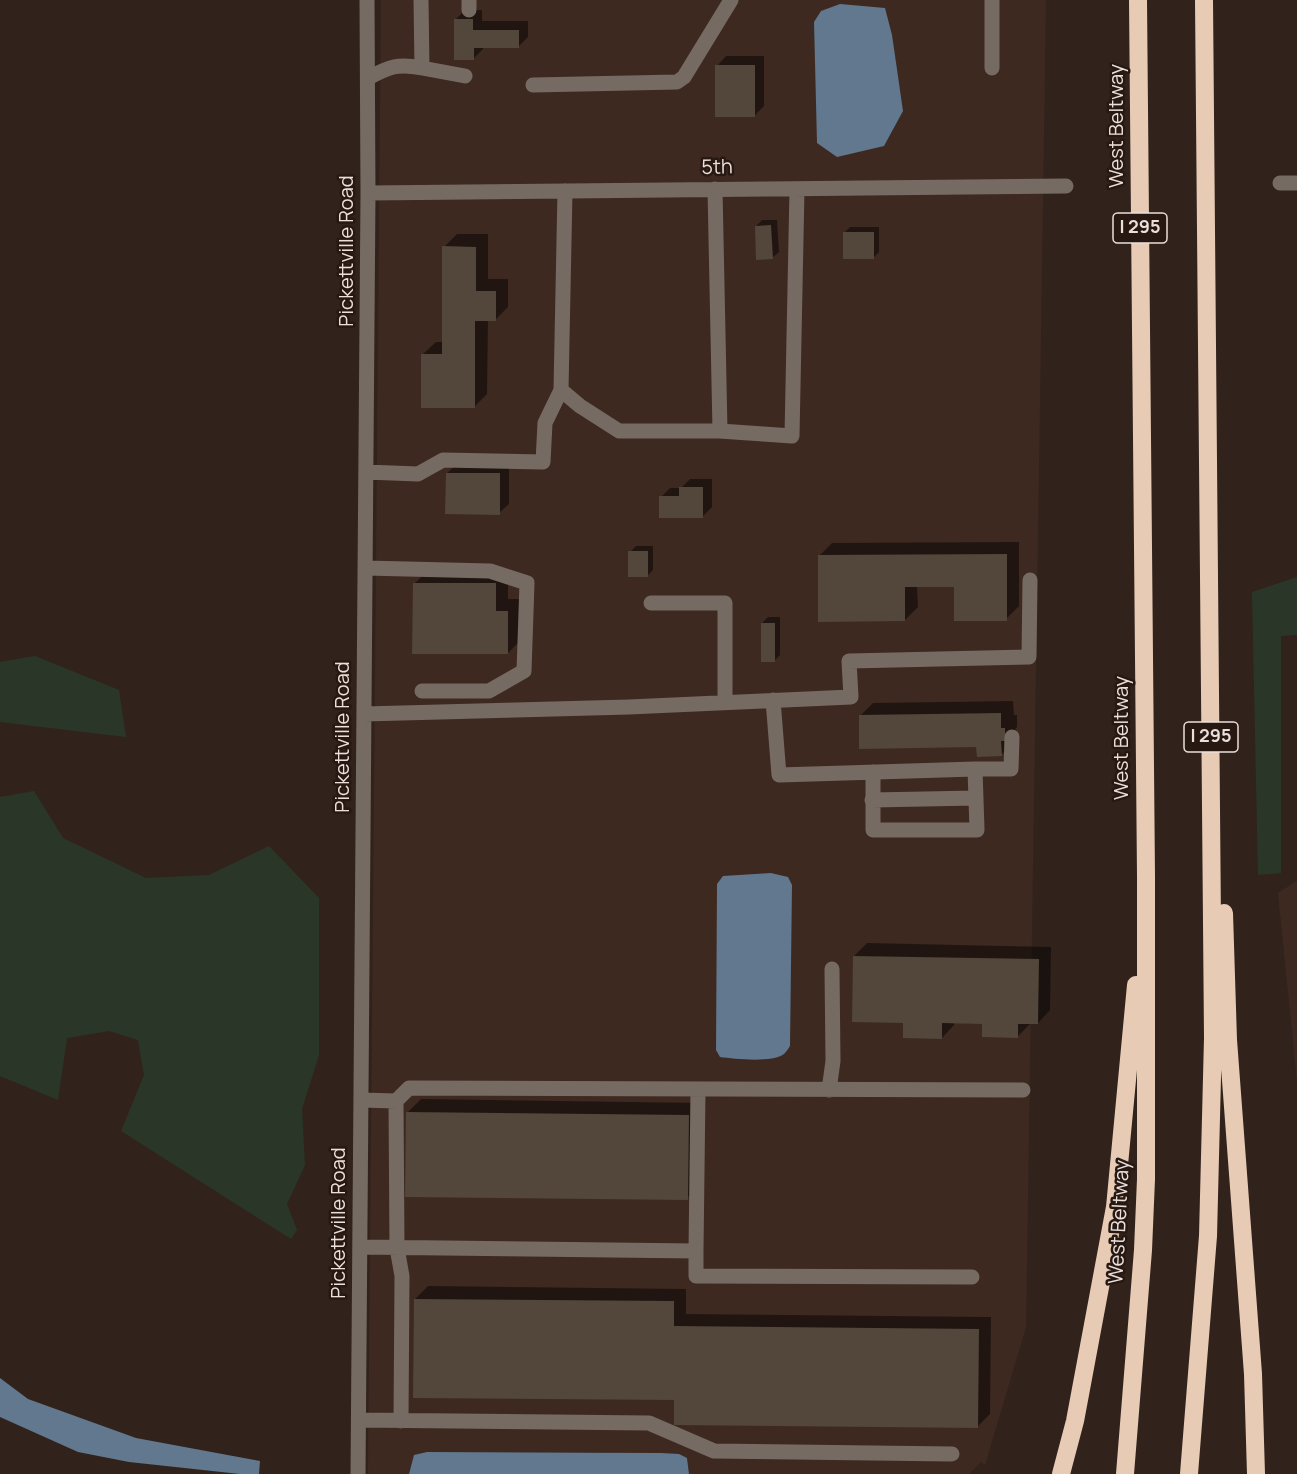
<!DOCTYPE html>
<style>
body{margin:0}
canvas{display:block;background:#31221c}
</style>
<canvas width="1297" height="1474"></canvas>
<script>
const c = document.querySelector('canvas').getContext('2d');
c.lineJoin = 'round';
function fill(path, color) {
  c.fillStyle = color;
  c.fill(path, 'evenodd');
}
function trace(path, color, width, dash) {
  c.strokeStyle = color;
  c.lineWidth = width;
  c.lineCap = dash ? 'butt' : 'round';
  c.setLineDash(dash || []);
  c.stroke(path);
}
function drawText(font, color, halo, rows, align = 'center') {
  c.font = font + ' Manrope,sans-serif';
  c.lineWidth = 5;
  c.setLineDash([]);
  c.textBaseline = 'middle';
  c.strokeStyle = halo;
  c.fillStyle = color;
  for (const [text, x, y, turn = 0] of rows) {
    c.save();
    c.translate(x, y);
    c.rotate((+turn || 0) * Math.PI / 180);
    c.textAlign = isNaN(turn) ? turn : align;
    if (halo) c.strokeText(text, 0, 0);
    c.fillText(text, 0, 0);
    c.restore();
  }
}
fill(new Path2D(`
 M381,0H1046L1026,1327L985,1465L981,1462L969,1474H689L687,1458L602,1452H427L409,1470V1474H368Z
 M1297,881V1081L1278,893Z`), '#3e2920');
fill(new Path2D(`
 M1297,577V635L1281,636V873L1258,875L1252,592Z
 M35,656L119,690L126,737L0,722V662Z
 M34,791L63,838L146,878L209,875L269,846L319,898V1055L302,1109L305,1165L287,1204L297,1230L291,1239L121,1131L144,1075L138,1040L109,1031L67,1038L58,1100L0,1076V797Z`), '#2a3728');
fill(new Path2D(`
 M840,4L885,8L892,35L903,111L884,146L837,157L817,143L814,22L821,11Z
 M771,873L788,877L792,885L790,1046C788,1049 786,1052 784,1054C772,1063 735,1059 720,1057L716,1050L717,884L723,876Z
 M0,1378L28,1399L136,1438L260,1461L259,1474H240L129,1462L78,1452L0,1417Z
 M427,1452L661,1453L679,1454L687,1458L689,1474H409L414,1455Z`), '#61788e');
fill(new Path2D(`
 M465,10H482V21H528V37L519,46H483V49L473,59L455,20Z
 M726,56H764V106L755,115L717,66Z
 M762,220H777L779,252L772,258L756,226Z
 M850,227H879V252L873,258L844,233Z
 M457,234H488V279H508V307L495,320H488L487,394L474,407L423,354L436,342H443L444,247Z
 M457,464H509V504L499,513L447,473Z
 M690,479H712V507L702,517L661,497L670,488H681Z
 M1019,542V606L1006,619L955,585L917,586L918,607L905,620L819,556L832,543Z
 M636,546H653V570L647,576L630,552Z
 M427,571H508V599H521V640L508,653L414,584Z
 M768,617H780V655L774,661L762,623Z
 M1013,701L1014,715H1017V727L1014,731V742L1001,755L978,746L860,716L873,703Z
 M867,943L1051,947L1050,1010L1038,1023H1031L1017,1037L984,1023L954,1022V1025L942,1038L905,1022L854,956Z
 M421,1099L701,1103L700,1185L687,1198L408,1112Z
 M428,1286L686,1289V1314L991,1317L990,1414L977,1427L675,1399L415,1299Z`), '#0007');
fill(new Path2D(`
 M454,19H473V30H519V48H474V60H454Z
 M715,65H755V117H715Z
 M771,225L773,259L756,260L755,226Z
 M843,232H874V259H843Z
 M442,246L476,247V291H496V321H475V408H421V354H442Z
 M446,473H500V515L445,514Z
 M679,487H703V518H659V496H679Z
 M628,551H648V577H628Z
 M1007,554V621H954V587H905V621L818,622V555Z
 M413,583H496V611H508V654H412Z
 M761,623H775V662H761Z
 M1001,713V728H1005V741H1001L1002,756L977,757L976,747L859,749V715Z
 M853,956L1039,959L1038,1024H1018V1038L982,1037V1024L942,1023V1039L903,1038V1023L852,1022Z
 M406,1112L689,1115L688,1200L405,1197Z
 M414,1299L674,1301V1326L979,1329L978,1428L674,1425V1400L413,1398Z`), '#52473a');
trace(new Path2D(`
 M469,0V10
 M992,0V68
 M422,68L465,76
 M368,78C389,67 397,63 422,68L421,0
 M533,85L677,82L684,77L731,0
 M1280,183H1297
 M715,189L720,431
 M565,191L561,390L580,406L619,431H720L792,436L797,189
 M368,193L1066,186
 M366,472L418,474L443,460L543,462L545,423L561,390
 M365,568L490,571L527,583L524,671L489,691H422
 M651,603H725V702
 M773,700L779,775L975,769L977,830H873V772
 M364,714L629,707L851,697L849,661L1029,657L1030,580
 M975,769H1011L1012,737
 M872,800L976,798
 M829,1090L833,1061L832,969
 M361,1100L396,1101L409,1088L1023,1090
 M396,1101L397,1248L402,1276L401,1421
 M360,1247L696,1251V1276L972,1277
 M696,1251L698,1090
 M359,1420L649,1423L714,1451L952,1454
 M358,1474L368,193L367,0`), '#766b62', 15);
trace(new Path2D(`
 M1224,913L1228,1040L1253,1374L1256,1474
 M1061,1474L1075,1421L1115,1207L1136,985
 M1125,1474L1143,1250L1146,1179V876L1138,0
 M1189,1474L1208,1236L1213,1038L1204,0`), '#e7cbb5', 18);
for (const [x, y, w] of [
 [1140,228,54],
 [1211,737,54]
]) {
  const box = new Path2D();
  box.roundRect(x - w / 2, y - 15, w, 30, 4.5);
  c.fillStyle = '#271812';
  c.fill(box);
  trace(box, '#eadfdb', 1.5);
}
drawText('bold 18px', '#eadfdb', null, [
 ["I 295",1140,228],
 ["I 295",1211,737]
]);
drawText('20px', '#eadfdb', '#271812', [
 ["West Beltway",1117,126,-90],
 ["5th",717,168,-1],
 ["Pickettville Road",347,251,-90],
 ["Pickettville Road",343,737,-90],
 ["West Beltway",1122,738,-90],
 ["West Beltway",1120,1222,-87],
 ["Pickettville Road",339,1223,-90]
]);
</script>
